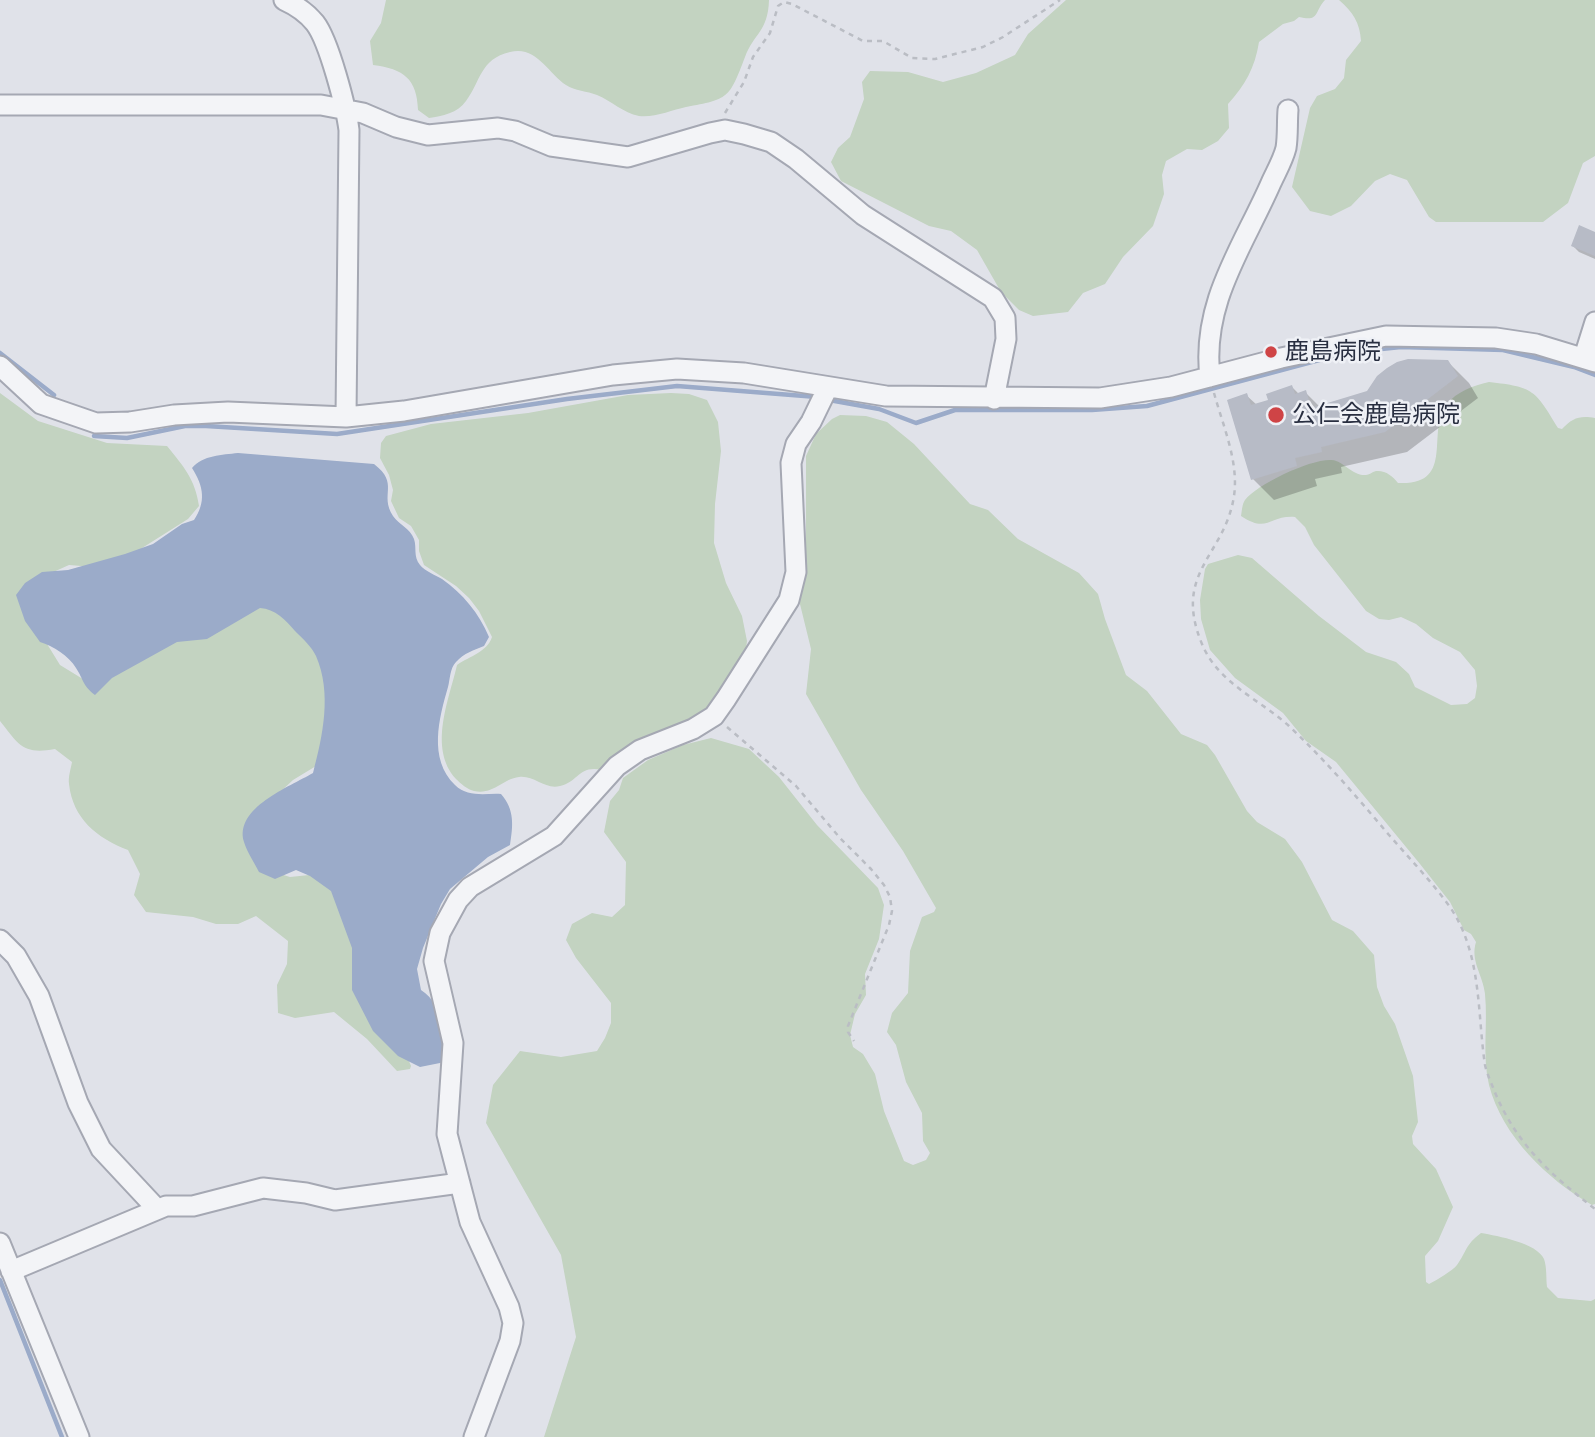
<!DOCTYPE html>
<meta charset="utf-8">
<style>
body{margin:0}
canvas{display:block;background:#e0e2e9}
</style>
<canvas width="1595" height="1437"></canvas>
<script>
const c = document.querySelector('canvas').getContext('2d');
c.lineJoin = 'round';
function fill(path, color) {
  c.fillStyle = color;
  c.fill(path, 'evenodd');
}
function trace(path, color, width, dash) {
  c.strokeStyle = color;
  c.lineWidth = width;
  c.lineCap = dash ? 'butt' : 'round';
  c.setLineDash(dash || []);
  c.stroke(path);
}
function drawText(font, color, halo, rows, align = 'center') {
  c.font = font + ' Cabin,"Noto Sans JP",sans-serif';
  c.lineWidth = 5;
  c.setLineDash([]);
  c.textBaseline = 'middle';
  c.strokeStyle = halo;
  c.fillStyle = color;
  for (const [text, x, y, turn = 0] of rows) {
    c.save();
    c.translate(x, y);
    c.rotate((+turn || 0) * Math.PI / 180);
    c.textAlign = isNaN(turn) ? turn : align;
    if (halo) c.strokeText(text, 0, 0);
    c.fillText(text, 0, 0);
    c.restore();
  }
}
fill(new Path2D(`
 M386,0H769C768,32 754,33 745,57C729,99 729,99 686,107C672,110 654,118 639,116C623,113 612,101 597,95C587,91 575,91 566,85C548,73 536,45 510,52C480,59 481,81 466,101C458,113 442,116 429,118L418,110C417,79 404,69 373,65L370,41L381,23Z
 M1066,0H1325C1314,12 1320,22 1299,17L1294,21L1283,24L1259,42C1255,68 1245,85 1228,104L1229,128L1218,141L1202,150L1187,149L1166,161L1162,175L1164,194L1153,226L1123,257L1105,284L1083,293L1068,312L1033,316L1019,310L1001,292L977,250L951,231L929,226L841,181L831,162L838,148L850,137L864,99L862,82L870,71L908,72L943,82L976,73L1015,55L1028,34Z
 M1339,0H1595V156L1583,163L1568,203L1543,222H1436L1429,217L1407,180L1390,174L1375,181L1351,206L1331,216L1310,211L1292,187L1310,108L1317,96L1335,89L1344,78L1346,60L1361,41C1360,23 1353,12 1339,0Z
 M1489,382C1534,387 1535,390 1558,428L1562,429C1572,418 1580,415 1595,418V1204L1592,1205C1548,1180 1502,1136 1489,1085C1482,1055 1488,1024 1485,994C1483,975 1470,961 1476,942L1471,934L1464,930L1450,902L1420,864L1336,762L1306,741L1283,713L1235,678L1210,650L1201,619L1200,600L1205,569L1208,564L1238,555L1252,558L1319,616L1366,652L1396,662L1409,674L1415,687L1451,705L1467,704L1475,698L1477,686L1475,670L1460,652L1433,638L1416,624L1401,617L1389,620L1379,619L1366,611L1314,545L1305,527L1295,517C1269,515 1268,534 1241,516C1242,511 1242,504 1245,500C1257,484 1312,458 1332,460C1344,461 1352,476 1366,475C1369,475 1372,472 1376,471C1385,470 1393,476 1398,483C1456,486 1426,432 1446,405C1457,391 1473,386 1489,382Z
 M0,393L38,421L107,443L167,446C184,467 195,479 199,506L188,519L131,555L94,567L69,565L40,578L28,613L60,665L91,684L244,608H277L322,658L329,690L321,763L293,780L265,806L267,870L290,877L319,874L338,892L411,1066L410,1069L397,1071L367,1039L334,1012L295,1018L278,1013L277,985L287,964L288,941L256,916L238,924H216L193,917L146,912L134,895L140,874L128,850C97,838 73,819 69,784C68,777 71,768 72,762L55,749C23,755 19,745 0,721Z
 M671,393L689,394L707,400L718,422L721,451L715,504L714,543L726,583L742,616L747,641L745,656L713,706L602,770C578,765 579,782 560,786C545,790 534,775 519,777C502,779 494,795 474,791C468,790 460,783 456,779C428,748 449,700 457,665C470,656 487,652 492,637L479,611L469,598L456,586L424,565L419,551V540L411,526L399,518L391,501L393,490L389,475L380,458L381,443L386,436L431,424L528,413L628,395Z
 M840,415L866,416L887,422L914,444L970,504L988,510L1018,539L1079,573L1098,594L1105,619L1126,675L1147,691L1181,734L1207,745L1215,755L1247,811L1257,822L1285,839L1302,862L1332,920L1353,931L1374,955L1377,987L1384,1006L1395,1024L1413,1076L1418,1122L1412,1136L1413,1144L1436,1169L1453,1207L1438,1241L1425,1256L1426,1282L1429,1284C1437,1280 1452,1271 1457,1265C1467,1251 1465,1245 1481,1233C1498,1236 1537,1243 1544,1259C1547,1267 1546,1279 1547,1287L1558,1298L1591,1301L1595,1299V1437H544L576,1337L561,1255L486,1123L493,1085L520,1051L561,1057L597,1051L605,1038L611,1023V1003L576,958L566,940L572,924L592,913L612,917L625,905L626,862L604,832L610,801L619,790L623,778L648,760L683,745L711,738L749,749L779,777L817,825L878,888L884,905L879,939L865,974L866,995L855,1014L850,1035L853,1047L863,1054L875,1074L884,1111L904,1161L913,1165L926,1160L930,1153L923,1141L922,1113L906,1082L896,1045L887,1032L892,1013L908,993L910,951L922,917L934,912L936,908L903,851L861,790L806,694L811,649L799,600L806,555V456L816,434L832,419Z`), '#c3d3c1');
fill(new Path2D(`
 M238,453L374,464C400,484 379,494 393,516C399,525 410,528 414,539C417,548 413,556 420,565C425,571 435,575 442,579C463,594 479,613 489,637L484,646C474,650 464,653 456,662C450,668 450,679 448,687C439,718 428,759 455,785C468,798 486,793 501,794C515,810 513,826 510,845L488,857L450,889L441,904L423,948L417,969L421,990C446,1007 443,1035 445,1062L420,1067L398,1056L373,1031L352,990V948L331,891L310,876L296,870L275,879L259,872C254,862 247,852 244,842C234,808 289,787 313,773C323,735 332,693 316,656C312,647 302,638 295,631C286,620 275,609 260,608L207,639L177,642L112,678L95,695C82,685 84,680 76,668C69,656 53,646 40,642L25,621L16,595L25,583L42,572L68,570L125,554L153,544L182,524L194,520C206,502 204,487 192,468C203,455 222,455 238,453Z`), '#9babc9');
fill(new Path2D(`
 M1595,234V259L1579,252L1573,246Z
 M1448,362L1469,383L1478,398L1407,452L1341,467L1342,473L1315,479L1317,486L1274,500L1253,479L1246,395L1257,405L1270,401L1292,387L1299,394L1305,392L1320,407L1369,392Z`), '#0003');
trace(new Path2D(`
 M1362,351L1401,347L1503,350L1574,367L1595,375
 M0,353L54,395
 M829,400L879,409L916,423L955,410H1092L1147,406L1323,359
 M94,436L127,438L185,426H206L337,434L567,399L677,386L817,397
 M0,1280L62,1437`), '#9babc9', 4.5);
fill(new Path2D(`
 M1579,225L1595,232V256L1571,246Z
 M1408,359L1448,360L1458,376L1385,432L1321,447L1322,452L1295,458L1297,466L1251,480L1227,400L1247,393L1251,405L1268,400L1266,394L1292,385L1295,394L1306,390L1311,408L1367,391L1377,376L1387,368L1397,362Z`), '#b7bbc6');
const minor = new Path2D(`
 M284,0C295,5 307,13 315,23C329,41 346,107 349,130L346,417
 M0,105H321L363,113L396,127L428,135L498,128L515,131L551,146L628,157L710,133L725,130L744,134L771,142L796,159L863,215L993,298L1005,318L1006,339L994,399
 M1584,357L1595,322
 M0,366L41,404L96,423L130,422L174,415L228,412L346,417L404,411L613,375L677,369L744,373L886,396L1100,398L1171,387L1281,358L1386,336L1496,338L1536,344L1595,362
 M1210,377C1201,303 1243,247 1271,183C1276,172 1283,160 1286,148C1288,136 1287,122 1288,110
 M0,940L16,956L39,996L78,1103L101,1149L157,1209
 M0,1243L79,1437
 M11,1271L166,1206H193L263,1188L306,1193L335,1200L460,1183
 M474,1437L510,1341L513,1323L509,1307L470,1222L447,1134L453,1043L434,961L440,933L458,900L470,887L554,836L617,766L640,750L693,729L714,716L726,699L789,600L796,572L791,463L796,444L811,422L828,387`);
trace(minor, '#a5a8b3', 23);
trace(new Path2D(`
 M725,113L744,82L753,57L770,33L778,6L784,2L792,4L863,41H883L912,58L935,59L983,47L1003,37L1060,0
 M1214,393C1223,426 1239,462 1234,496C1225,556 1172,572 1202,644C1218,683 1259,699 1289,726C1325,760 1357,797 1389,835C1410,859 1432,882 1450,907C1482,954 1477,1012 1485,1065C1487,1074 1491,1082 1494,1090C1516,1144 1550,1174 1595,1209
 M727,727L796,786L840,838L871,869L884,885L890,897L892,911L889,925L848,1026V1032L854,1041`), '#babdc4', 2.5, [5, 5]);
trace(minor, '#f3f4f7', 19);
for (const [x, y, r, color] of [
 [1271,352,7,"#cf4446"],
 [1276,415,9,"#cf4446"]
]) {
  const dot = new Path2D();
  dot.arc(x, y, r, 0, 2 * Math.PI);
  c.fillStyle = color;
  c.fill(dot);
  trace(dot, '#eff1f6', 2.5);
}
drawText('24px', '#282e40', '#eff1f6', [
 ["鹿島病院",1285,352],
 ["公仁会鹿島病院",1292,415]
], 'left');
</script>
